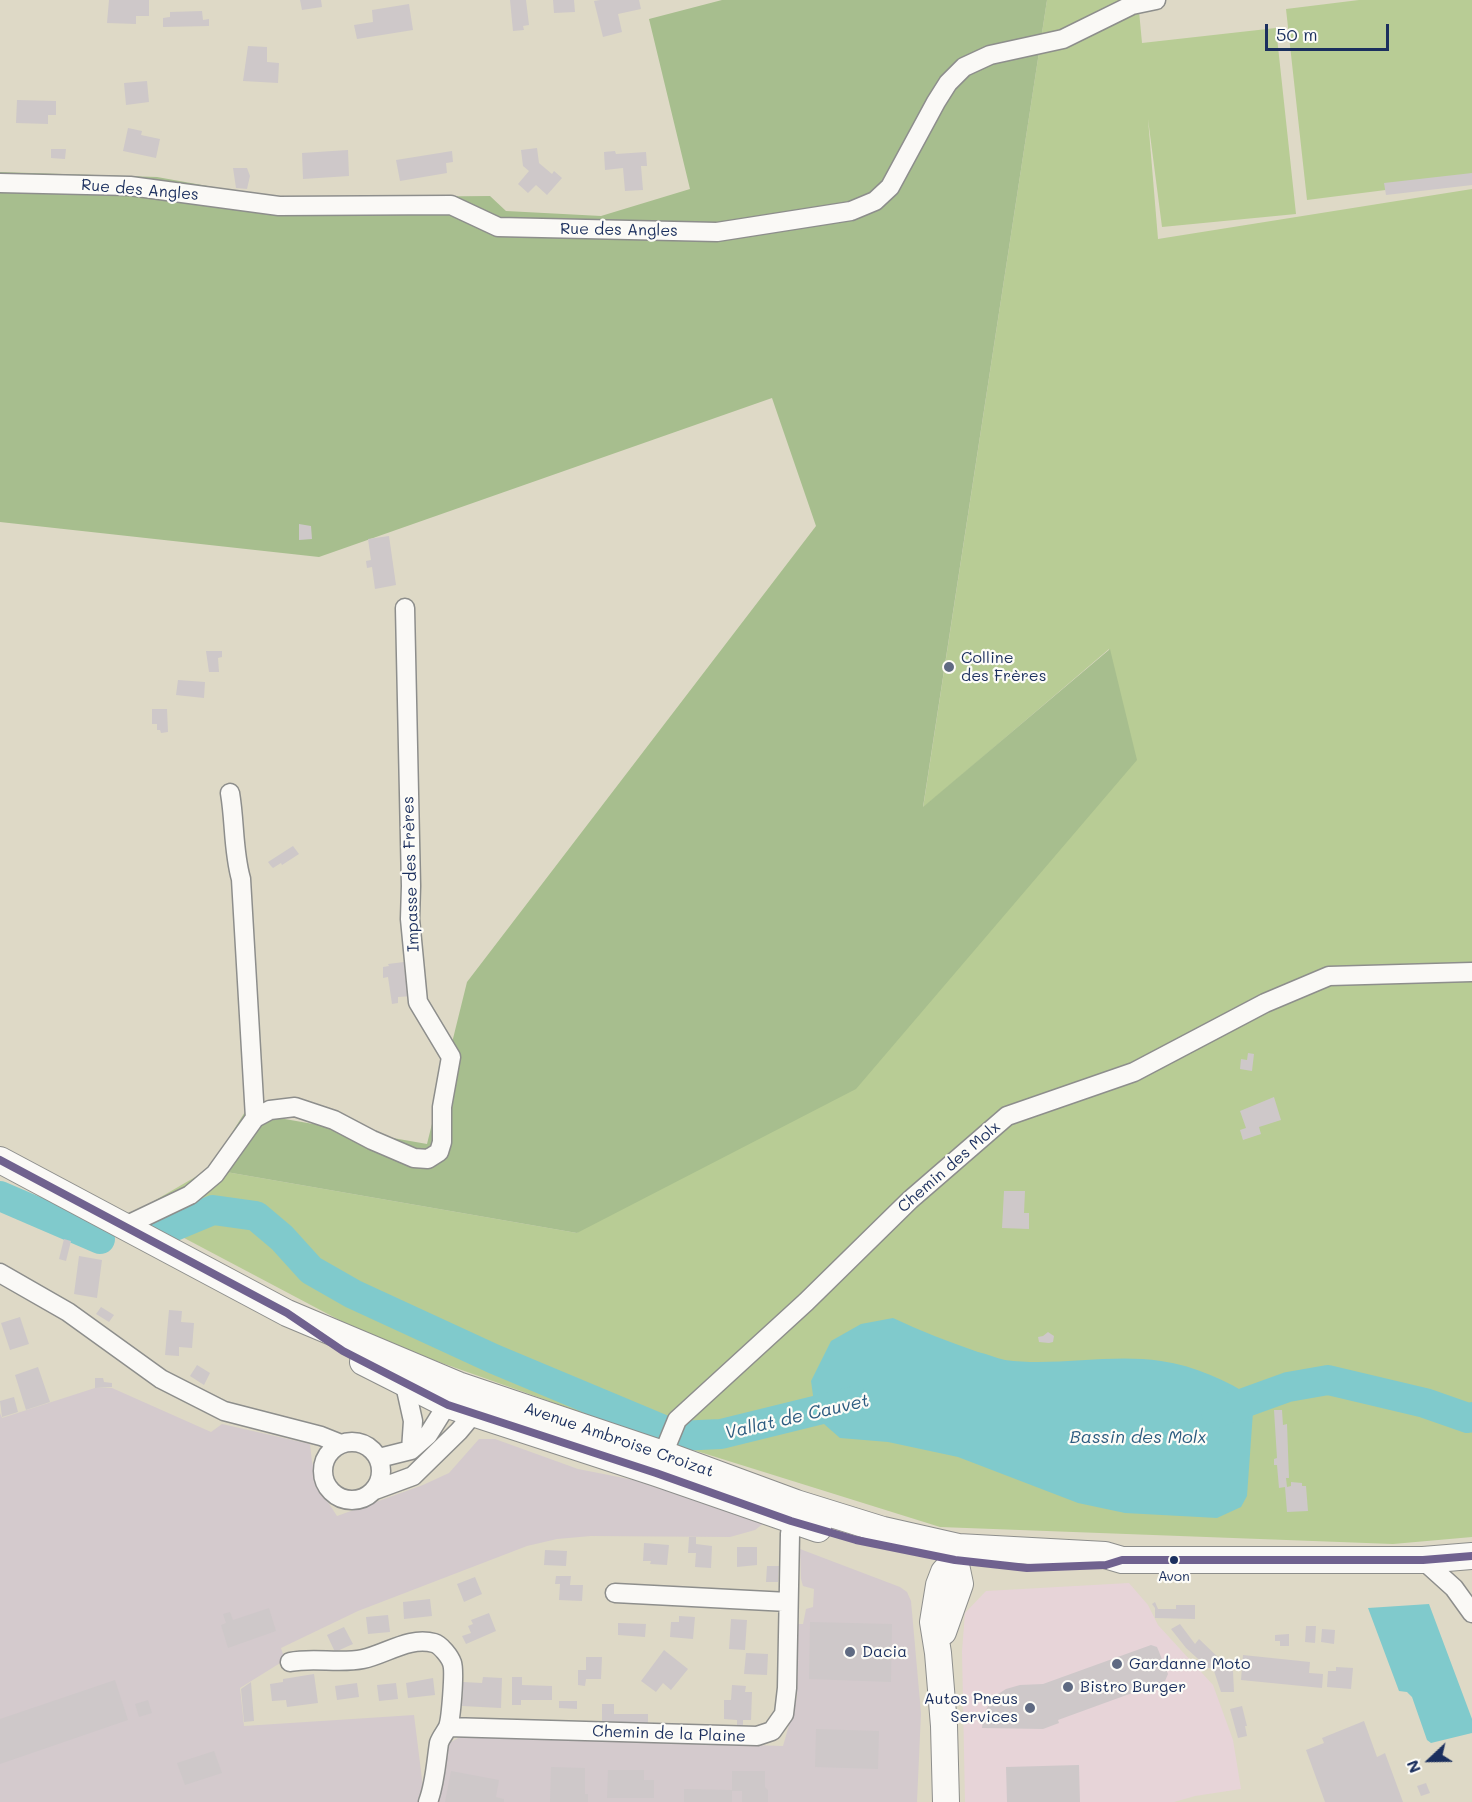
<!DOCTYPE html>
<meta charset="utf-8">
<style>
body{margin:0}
#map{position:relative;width:1472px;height:1802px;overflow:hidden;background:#ded9c6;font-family:Mali,sans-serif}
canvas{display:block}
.north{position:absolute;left:1400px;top:1730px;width:60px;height:60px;-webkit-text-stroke:4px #fdfcf7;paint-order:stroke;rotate:248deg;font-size:16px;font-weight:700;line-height:24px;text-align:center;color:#1b2f5e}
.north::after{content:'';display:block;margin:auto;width:21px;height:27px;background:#1b2f5e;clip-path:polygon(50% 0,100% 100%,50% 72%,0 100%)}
.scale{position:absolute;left:1265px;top:24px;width:124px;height:27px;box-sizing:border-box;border:3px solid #1b2f5e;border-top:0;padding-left:8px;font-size:18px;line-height:21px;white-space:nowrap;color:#1b2f5e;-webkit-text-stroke:4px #fdfcf7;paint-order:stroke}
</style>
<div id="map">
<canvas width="1472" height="1802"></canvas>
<div class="north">N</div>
<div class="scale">50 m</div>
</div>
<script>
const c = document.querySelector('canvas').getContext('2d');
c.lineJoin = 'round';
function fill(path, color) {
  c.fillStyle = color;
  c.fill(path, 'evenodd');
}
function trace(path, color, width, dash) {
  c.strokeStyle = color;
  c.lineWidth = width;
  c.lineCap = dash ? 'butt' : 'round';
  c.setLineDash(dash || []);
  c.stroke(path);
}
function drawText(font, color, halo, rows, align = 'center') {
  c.font = font + ' Mali,sans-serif';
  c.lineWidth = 4.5;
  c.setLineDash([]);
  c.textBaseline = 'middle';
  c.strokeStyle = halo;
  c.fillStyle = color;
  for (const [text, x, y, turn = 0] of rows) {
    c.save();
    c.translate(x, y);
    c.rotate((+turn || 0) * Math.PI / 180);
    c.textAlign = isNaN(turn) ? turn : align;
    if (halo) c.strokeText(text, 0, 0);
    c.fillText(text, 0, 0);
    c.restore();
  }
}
fill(new Path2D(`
 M1129,1583L1148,1605L1158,1625L1213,1685L1233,1740L1241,1789L1195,1796L1174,1802H965L962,1651L965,1613L986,1591Z`), '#e7d4d8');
fill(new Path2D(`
 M95,1388H112L211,1432L222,1424L310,1444L312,1462L322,1493L337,1516L423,1485L449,1473L479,1439H495L578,1469L634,1480L764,1523L755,1530L730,1537L591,1536L557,1539L527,1546L358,1611L281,1648L285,1660L240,1688L244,1726L414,1715L424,1795L422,1802H0V1413L2,1418Z
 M800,1549L900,1587L907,1592L911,1601L921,1713L917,1802H434L444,1751L451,1742L462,1736L783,1746L797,1697L798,1624H803L806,1609L813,1607L814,1589L803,1586L801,1579Z`), '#d4cacd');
fill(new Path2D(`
 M1047,0H1138L1142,43L1276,28L1296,214L1162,227L1148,119L1158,239L1472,189V1537L1393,1544L940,1527L642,1434L377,1340L135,1212L209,1169L577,1233L1136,760L1109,649L923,808Z
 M1359,0H1472V179L1307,200L1286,9Z`), '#b8cc95');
fill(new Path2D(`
 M722,0H1047L923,807L1110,649L1137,760L856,1089L577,1233L209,1169L245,1112L427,1144L467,982L816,526L772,398L319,557L0,522V172L157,177L275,198L490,196L506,211L601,216L690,189L649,19Z`), '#a7be8e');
fill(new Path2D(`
 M893,1318C921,1331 949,1342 978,1352C987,1354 996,1358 1005,1360C1057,1367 1109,1353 1161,1361C1195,1366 1226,1380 1254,1398L1247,1496L1241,1507L1217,1518L1125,1513L1078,1503L958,1457L888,1442L840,1438L816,1417L811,1381L831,1341L861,1324Z
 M1429,1604L1472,1719V1733L1431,1743L1427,1740L1412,1697L1407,1692L1399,1691L1368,1608Z`), '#80cacc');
trace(new Path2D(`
 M0,1196L100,1239
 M165,1230L213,1210L256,1216L282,1238L311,1270L353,1294L494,1359L678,1436L721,1434L855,1401
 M1216,1413L1288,1387L1328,1380L1425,1403L1468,1418L1472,1417`), '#80cacc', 30);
fill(new Path2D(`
 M109,0H149V16H136V24L107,23Z
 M300,0H321L322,7L302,10Z
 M510,0H526L529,25L523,26L524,30L513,31Z
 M553,0H574L575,12L554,13Z
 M600,0H639L641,9L618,14L622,32L603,37L594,1Z
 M409,4L413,30L357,39L354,25L373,22L372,10Z
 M202,11L203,20L209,19V26L163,27V18L170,17V12Z
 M248,46L267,47V62L279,63L278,83L243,81Z
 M147,81L149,102L126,105L124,83Z
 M17,100L56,101V115H48V124L16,123Z
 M128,128L142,131L141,135L160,139L156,158L123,151Z
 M537,148L539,163L552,174L554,171L562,178L547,195L536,185L528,193L518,184L529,171L523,166L521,150Z
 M51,149H66L65,159L51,158Z
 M348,150L349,176L303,179L302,153Z
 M452,151L453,162L446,163L447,173L400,181L396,160Z
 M615,151L616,154L646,152L647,166H641L643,190L625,191L623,168L605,170L604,152Z
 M233,168H247L250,176L247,189L236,188Z
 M1472,173V185L1386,195L1384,183Z
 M299,524L311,526L312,539L299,540Z
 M389,536L396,585L375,589L372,567L367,568L366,561L371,560L368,539Z
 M206,651H222V657L218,658L219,672H209Z
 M178,680L205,682L204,698L176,695Z
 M152,709H167L168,732L161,733L160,730H157V724H152Z
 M293,846L299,854L282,865L281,863L273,868L271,866L268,862Z
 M404,962L405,973H410L412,996L398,997V1003L392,1004L388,977L383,978V967L389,966L388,964Z
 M1248,1053L1254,1054L1252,1071L1240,1069L1241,1059L1247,1060Z
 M1274,1097L1281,1120L1259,1127L1261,1134L1243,1140L1240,1130L1246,1128L1240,1111Z
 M1004,1191H1025L1024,1213H1029V1229L1002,1228Z
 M64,1239L71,1241L66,1261L59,1259Z
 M79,1256L102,1260L97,1298L74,1294Z
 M101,1307L114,1315L109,1322L96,1314Z
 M169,1310L182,1311L181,1322L194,1323L192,1348L179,1347V1356L165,1355Z
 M20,1317L29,1344L10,1350L1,1323Z
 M1048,1332L1054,1336L1053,1342L1049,1343L1039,1342L1038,1337L1043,1336Z
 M197,1365L210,1373L204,1385L190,1376Z
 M38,1367L50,1402L26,1410L15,1375Z
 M95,1378H103L104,1382L112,1383V1387L95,1388Z
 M14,1397L18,1412L2,1417L0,1401Z
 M1274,1410H1282L1283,1425L1287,1424L1289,1478H1286L1287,1487L1291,1486V1482L1302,1483V1486H1306L1308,1511L1287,1512L1285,1487L1279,1488L1277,1465H1274V1459L1277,1458Z
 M689,1537H696V1544L712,1546L711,1568L695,1567L696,1553H688Z
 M644,1543L669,1545L667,1565L650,1564L651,1561H643Z
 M737,1547H757V1565L737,1567Z
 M545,1550L567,1551L566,1566L544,1565Z
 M767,1566H779L778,1582H766Z
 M556,1576H571L570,1585H583L582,1601L559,1600L560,1584H555Z
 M475,1577L482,1594L464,1602L457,1584Z
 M430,1599L432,1616L404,1619L403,1602Z
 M1155,1602L1158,1609H1176V1605H1195V1619L1155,1618V1608L1152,1604Z
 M269,1608L276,1631L228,1648L221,1625L226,1623L223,1614L230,1612L233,1620Z
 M489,1613L496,1631L466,1644L462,1636L471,1633L468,1626L473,1624L471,1620Z
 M388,1615L390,1632L368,1634L366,1617Z
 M679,1616L695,1617L693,1639L670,1637L671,1622H679Z
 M731,1619L747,1620L745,1650L729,1649Z
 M810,1622L892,1624L891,1682L809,1679Z
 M618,1623L646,1624L645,1637L618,1635Z
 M1180,1624L1195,1644L1199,1639L1221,1660L1218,1663H1229V1671H1233L1234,1692H1221L1213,1668H1208L1186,1648L1171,1629Z
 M1306,1626H1316L1315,1643L1305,1642Z
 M344,1627L353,1644L335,1652L327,1635Z
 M1322,1629L1335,1630L1334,1644L1321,1642Z
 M1289,1634V1646H1280V1641H1275V1635Z
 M1151,1645L1157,1647L1168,1674L1165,1681L1058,1720L1059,1723L1043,1729L982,1728L984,1714L990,1702L995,1696L1006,1689L1020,1685L1043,1684Z
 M664,1650L688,1669L671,1690L663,1683L656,1692L641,1681Z
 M746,1653L768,1654L767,1675L744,1674Z
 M1243,1655L1310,1662L1309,1673L1323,1674L1322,1688L1241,1680Z
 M586,1657H602L601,1679H586L585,1686L578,1685V1670H586Z
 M1336,1667L1353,1668L1351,1689L1327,1687L1328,1671H1336Z
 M314,1674L318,1703L287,1707L286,1700L272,1701L270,1684L283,1682V1679Z
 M483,1677L502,1678L501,1708L462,1706L463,1682L482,1683Z
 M512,1677H522V1685L552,1686V1700H521V1705H512Z
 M433,1678L435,1695L408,1698L406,1683Z
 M115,1680L128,1720L0,1764V1719Z
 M251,1682L254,1721L244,1722L241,1689Z
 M357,1683L359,1697L337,1700L335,1686Z
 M396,1683L398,1699L379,1701L377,1685Z
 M732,1685L746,1686L745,1692H752L751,1720H743V1725H737V1720L724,1719V1700H731Z
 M148,1700L152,1713L139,1717L135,1704Z
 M559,1701H577V1709L559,1708Z
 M602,1704H614V1714H648V1723H602Z
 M1242,1706L1247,1726H1245L1247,1736L1238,1738L1230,1709Z
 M1364,1721L1377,1757L1385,1753L1403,1802H1325L1306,1750L1324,1743L1322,1738Z
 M816,1729L879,1731L878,1769L815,1767Z
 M214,1751L222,1773L185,1785L177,1763Z
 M1079,1765L1080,1802H1007L1006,1767Z
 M551,1767L585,1768V1794H588V1802H550Z
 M608,1770H644V1780H654V1798H607Z
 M451,1771L499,1780L496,1797L504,1799V1802H445Z
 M732,1771H765V1787L768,1790V1802H742V1791H732V1802H684V1789L732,1790Z
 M1426,1783L1430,1793L1421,1796L1417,1786Z`), '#cec8c9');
const street = new Path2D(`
 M0,183L130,186L279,206L451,205L498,227L717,232L851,211L875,201L890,187L936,102L948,83L964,67L990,55L1063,39L1132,5L1156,0
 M230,793C235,822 233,851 241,879L255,1118
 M125,1226L190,1195L215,1174L255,1118L270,1110L295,1107L334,1120L372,1140L414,1158L428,1159L439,1152L442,1142V1107L451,1057L418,1002L410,919L411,886L405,608
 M0,1273L68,1312L161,1379L224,1411L321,1436L341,1444
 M405,1385L413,1421L411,1450
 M323 1471a29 29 0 1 1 58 0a29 29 0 1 1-58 0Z
 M379,1458L411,1450L428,1435L453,1395
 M659,1464L677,1420L806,1302L910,1200L1007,1116L1134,1072L1265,1003L1329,976L1472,972
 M375,1490L413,1476L459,1431L479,1407
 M1423,1560L1454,1588L1472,1613
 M615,1593L788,1602
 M290,1662C314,1657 339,1664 363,1659C386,1654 410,1636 434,1643C441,1645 450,1657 452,1663C455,1671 451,1719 448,1727C445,1733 441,1737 439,1743C436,1763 435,1784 428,1802
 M448,1727L757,1736L772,1731L784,1714L787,1688L790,1534L794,1510`);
const secondary = new Path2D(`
 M0,1160L287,1313L458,1385L663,1454L796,1503L883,1530L958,1547L1105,1555L1122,1560H1423L1472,1556
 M363,1362L448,1405L656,1473L818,1529
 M943,1632L960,1584L955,1560
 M946,1802L944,1726L938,1653L933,1622L939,1585L944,1572L955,1560L958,1547`);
trace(street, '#8d8e8c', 21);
trace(secondary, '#8d8e8c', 28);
trace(street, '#faf9f6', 18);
trace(secondary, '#faf9f6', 26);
trace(new Path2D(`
 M0,1160L287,1313L343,1351L448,1405L656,1473L791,1521L856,1540L955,1560L1027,1568L1106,1565L1122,1560H1423L1472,1556`), '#70628f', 8);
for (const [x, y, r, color] of [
 [949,667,6,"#5f6a82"],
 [1174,1560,5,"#1b2f5e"],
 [850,1652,6,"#5f6a82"],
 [1117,1664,6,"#5f6a82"],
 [1068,1687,6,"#5f6a82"],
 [1030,1708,6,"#5f6a82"]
]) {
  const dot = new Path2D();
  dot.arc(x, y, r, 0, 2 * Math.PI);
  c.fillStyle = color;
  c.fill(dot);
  trace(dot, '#fdfcf7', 2);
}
drawText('14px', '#1b2f5e', '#fdfcf7', [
 ["Avon",1174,1577]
]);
drawText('16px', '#1b2f5e', '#fdfcf7', [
 ["Rue des Angles",140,190,5],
 ["Rue des Angles",619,230,1],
 ["Impasse des Frères",411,874,-92],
 ["Chemin des Molx",949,1167,-41],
 ["Avenue Ambroise Croizat",619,1440,19],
 ["Chemin de la Plaine",669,1734,2]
]);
drawText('16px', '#1b2f5e', '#fdfcf7', [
 ["Colline",961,658],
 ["des Frères",961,676],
 ["Dacia",862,1652],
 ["Gardanne Moto",1129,1664],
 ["Bistro Burger",1080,1687],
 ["Autos Pneus",1018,1699,"right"],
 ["Services",1018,1717,"right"]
], 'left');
drawText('italic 18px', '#2d5c80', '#fdfcf7', [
 ["Vallat de Cauvet",797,1417,-13],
 ["Bassin des Molx",1138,1437]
]);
</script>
